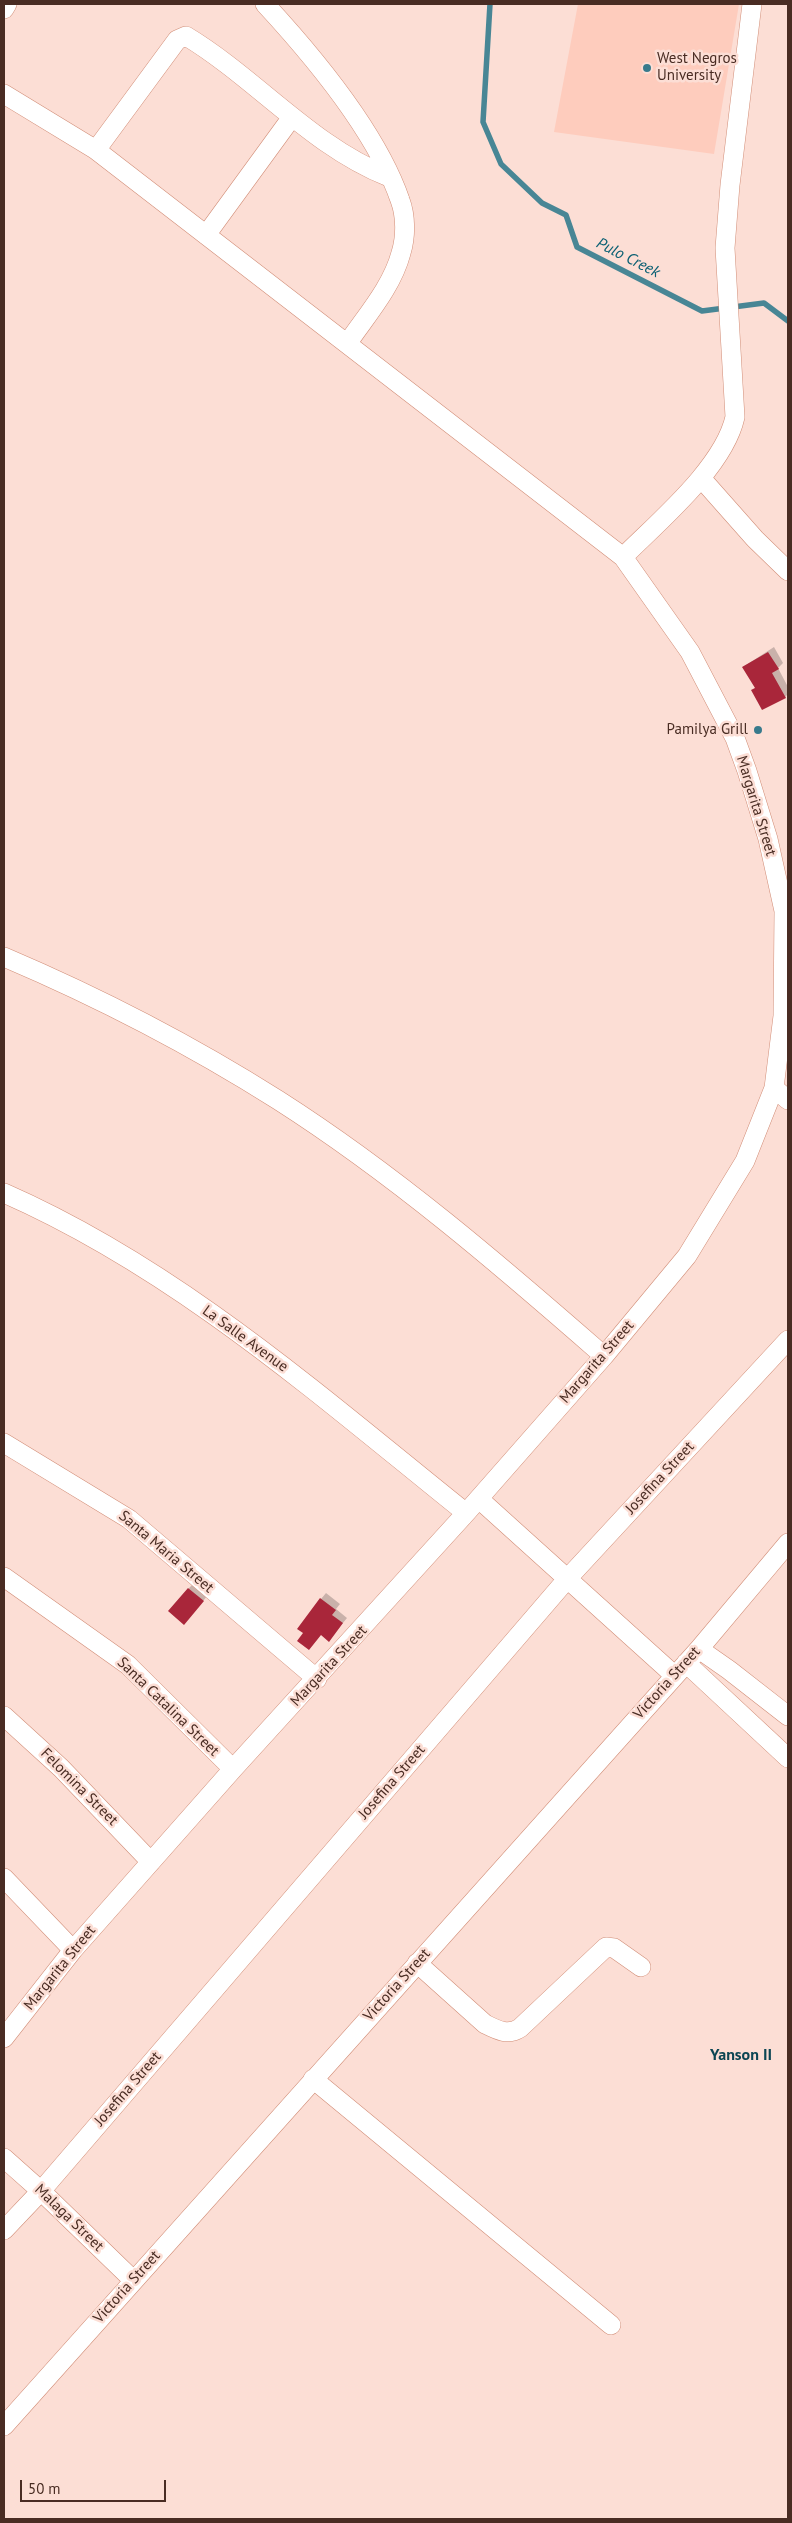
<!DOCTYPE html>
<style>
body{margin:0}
#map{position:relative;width:792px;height:2523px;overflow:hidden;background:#fcded5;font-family:"PT Sans",sans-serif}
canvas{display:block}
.frame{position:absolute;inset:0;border:5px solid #492c23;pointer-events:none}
.scale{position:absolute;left:20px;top:2480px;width:146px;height:22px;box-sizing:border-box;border:2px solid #492c23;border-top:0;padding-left:6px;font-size:15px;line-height:18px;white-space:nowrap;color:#492c23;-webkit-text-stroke:4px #fcded5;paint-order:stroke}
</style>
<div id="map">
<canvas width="792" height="2523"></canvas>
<div class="frame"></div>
<div class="scale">50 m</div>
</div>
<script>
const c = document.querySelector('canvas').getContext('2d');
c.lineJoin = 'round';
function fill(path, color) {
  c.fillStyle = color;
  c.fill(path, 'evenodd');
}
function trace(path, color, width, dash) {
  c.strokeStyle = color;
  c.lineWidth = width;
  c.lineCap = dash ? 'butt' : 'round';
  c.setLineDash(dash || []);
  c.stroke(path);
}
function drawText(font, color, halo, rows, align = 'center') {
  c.font = font + ' "PT Sans",sans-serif';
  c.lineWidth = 5;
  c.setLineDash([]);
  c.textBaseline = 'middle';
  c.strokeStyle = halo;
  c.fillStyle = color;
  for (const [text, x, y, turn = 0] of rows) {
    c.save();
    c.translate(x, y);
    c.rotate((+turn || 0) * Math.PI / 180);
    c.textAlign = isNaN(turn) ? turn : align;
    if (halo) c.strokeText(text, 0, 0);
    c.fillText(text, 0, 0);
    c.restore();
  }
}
fill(new Path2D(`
 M578,4H739L714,154L554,132Z`), '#feccbd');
fill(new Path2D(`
 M774,647L783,663L778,668L788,687V694L785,697L753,690L756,687L743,667Z
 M194,1583L208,1595L189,1618V1588Z
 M326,1593L340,1604L336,1609L347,1618L329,1640L321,1634L304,1633L321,1599Z`), '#0003');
trace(new Path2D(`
 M490,4L483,122L501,164L542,203L566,215L577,247L702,311L764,303L788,321`), '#488695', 5.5);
fill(new Path2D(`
 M768,652L779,669L772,673L786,698L762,710L751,690L755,688L742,667Z
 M188,1588L204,1601L184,1625L168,1611Z
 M320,1598L336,1610L332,1615L343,1623L329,1642L321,1635L309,1650L297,1641L303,1633L297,1629Z`), '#a9263a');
const minor = new Path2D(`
 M265,4C313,56 377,133 400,200C406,216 406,237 401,253C392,287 366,316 347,344
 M4,9L7,4
 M4,94L96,150L623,557L690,652L735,738L747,771L768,839L784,911L783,1016L774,1088L745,1161L687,1256L604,1356L466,1513L233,1769L73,1950L4,2038
 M96,150L177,40L186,36C257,79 311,146 389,177
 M206,235L292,117
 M701,478L755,539L788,571
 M623,557C659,521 724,467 735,417L725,248L730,185L752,4
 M4,957C98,997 191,1045 278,1100C394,1174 500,1265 604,1356
 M774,1088L788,1100
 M4,1193C177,1269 320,1396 466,1513
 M4,1443L129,1519L317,1679
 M479,1499L674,1675
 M4,1577L128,1665L233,1769
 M699,1649L729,1670L788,1716
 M686,1663L788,1758
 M4,1716L61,1768L151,1862
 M4,1878L73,1950
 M417,1963L485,2024C497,2030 508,2036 520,2028L606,1947L614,1948L641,1967
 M313,2079L611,2325
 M4,2158L41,2191L133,2280
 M4,2230L41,2191L568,1578L788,1340
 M4,2426L699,1649L788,1543`);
trace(minor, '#d18d77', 20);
trace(minor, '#fff', 19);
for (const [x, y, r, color] of [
 [647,68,5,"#387a8c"],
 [758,730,5,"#387a8c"]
]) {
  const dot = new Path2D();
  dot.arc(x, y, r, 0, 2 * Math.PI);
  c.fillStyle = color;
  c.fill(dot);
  trace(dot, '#fcded5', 2);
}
drawText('15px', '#492c23', '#fcded5', [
 ["West Negros",657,59],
 ["University",657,76],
 ["Pamilya Grill",748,730,"right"]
], 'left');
drawText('15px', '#492c23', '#fcded5', [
 ["Margarita Street",756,806,73],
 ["La Salle Avenue",245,1339,36],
 ["Margarita Street",597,1362,-49],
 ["Josefina Street",660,1478,-47],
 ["Santa Maria Street",166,1552,40],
 ["Margarita Street",329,1666,-47],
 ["Victoria Street",667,1683,-48],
 ["Santa Catalina Street",168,1707,44],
 ["Josefina Street",392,1782,-49],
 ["Felomina Street",79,1787,45],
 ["Margarita Street",60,1968,-51],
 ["Victoria Street",397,1985,-48],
 ["Josefina Street",128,2089,-49],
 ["Malaga Street",69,2218,44],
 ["Victoria Street",127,2287,-48]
]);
drawText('italic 16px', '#0d6174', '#fcded5', [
 ["Pulo Creek",628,258,27]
]);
drawText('bold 16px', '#0c4553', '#fcded5', [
 ["Yanson II",741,2055]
]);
</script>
